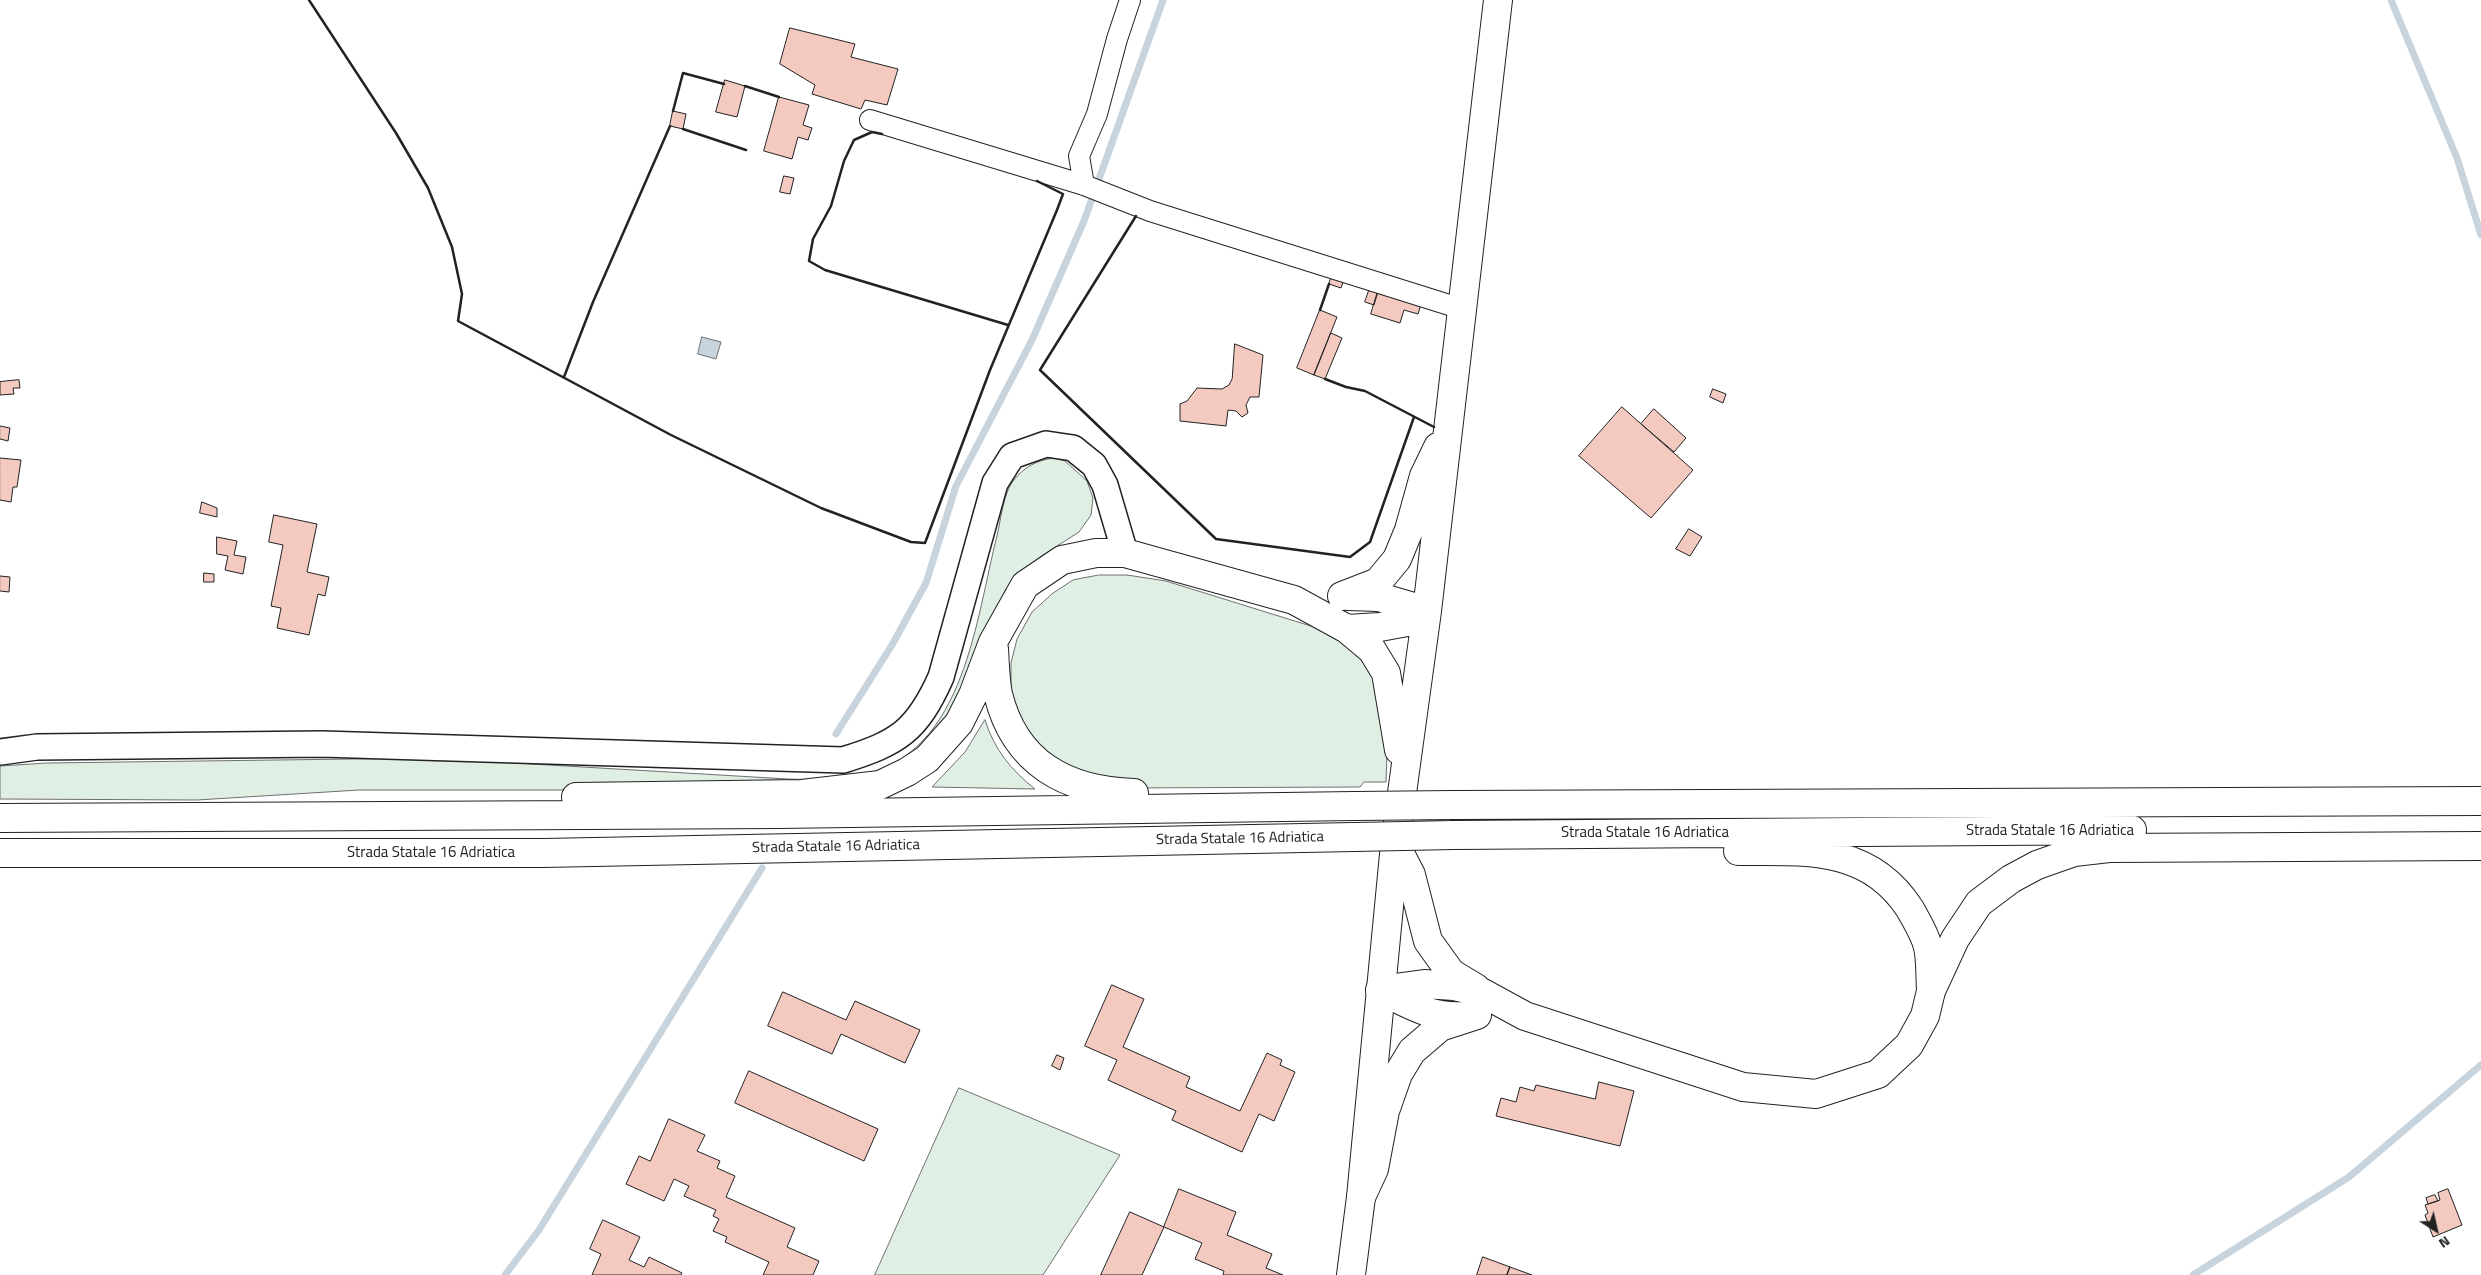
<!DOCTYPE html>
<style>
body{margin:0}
#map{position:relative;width:2481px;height:1275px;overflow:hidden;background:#fff;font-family:"Titillium Web",sans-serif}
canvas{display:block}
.north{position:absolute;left:2411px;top:1205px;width:50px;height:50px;-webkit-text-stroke:4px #fff;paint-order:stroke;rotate:145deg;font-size:14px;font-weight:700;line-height:20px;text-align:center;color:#222}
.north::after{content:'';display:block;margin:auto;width:18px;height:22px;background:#222;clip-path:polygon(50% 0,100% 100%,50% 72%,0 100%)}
</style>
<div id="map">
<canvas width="2481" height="1275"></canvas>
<div class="north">N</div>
</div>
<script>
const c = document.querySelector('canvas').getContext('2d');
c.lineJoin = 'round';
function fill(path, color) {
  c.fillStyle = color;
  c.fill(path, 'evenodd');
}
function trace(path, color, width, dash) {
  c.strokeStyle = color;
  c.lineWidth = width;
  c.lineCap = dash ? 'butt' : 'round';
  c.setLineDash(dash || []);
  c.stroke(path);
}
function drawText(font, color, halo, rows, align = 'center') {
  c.font = font + ' "Titillium Web",sans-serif';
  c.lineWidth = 4;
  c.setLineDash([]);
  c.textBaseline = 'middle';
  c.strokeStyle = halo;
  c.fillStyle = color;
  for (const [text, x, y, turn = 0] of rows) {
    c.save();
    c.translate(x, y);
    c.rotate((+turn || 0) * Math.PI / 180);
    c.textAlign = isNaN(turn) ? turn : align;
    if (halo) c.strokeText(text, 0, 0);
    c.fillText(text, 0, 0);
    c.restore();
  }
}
const green = new Path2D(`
 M1054,458L1065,461L1087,481L1093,498L1091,515L1079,532L1040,557L1006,589L983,634L960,709L907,768L817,790H359L197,800L0,799V766L47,763L429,758L788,779C813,780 839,779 864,774C965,752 976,617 997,536C1001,519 1003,495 1013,481C1024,467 1037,460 1054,458Z
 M1099,575H1127L1166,581L1314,627L1348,644L1374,676L1387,754L1386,782H1364L1360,787L1117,788L1049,761L1019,718L1011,689V663L1017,639L1032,612L1053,593L1073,580Z
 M985,720C994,749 1011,770 1035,789L932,787L965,752Z
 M959,1088L1120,1155L1043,1275H875Z`);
fill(green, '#e0efe3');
trace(green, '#6f6f6f', 1);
const water = new Path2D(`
 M702,337L721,342L716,359L698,354Z`);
fill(water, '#c7d3dd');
trace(water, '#6f6f6f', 1);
trace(new Path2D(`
 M2391,0L2457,158L2481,235
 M836,734L892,645L926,583L956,486L1032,340L1084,221L1163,0
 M505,1275L539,1230L762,868
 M2193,1275L2349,1177L2481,1065`), '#c7d3dd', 7);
const building = new Path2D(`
 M790,28L855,44L851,57L898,69L887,105L865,100L861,109L812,94L815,85L780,64Z
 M725,80L745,86L737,117L716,112Z
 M779,97L809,105L803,125L812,128L808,140L798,137L792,159L764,151Z
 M673,111L686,114L683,129L670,126Z
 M784,176L794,178L790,194L780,192Z
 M1333,272L1345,276L1341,288L1329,284Z
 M1371,285L1379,288L1374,305L1365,302Z
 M1379,288L1422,301L1418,314L1404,310L1400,323L1371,314Z
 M1320,310L1337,317L1314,375L1297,368Z
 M1331,333L1342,338L1325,379L1314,375Z
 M1235,344L1263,355L1259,397H1250L1246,405L1248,413L1242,417L1236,411L1228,410L1226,426L1180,421V404L1187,401L1197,388L1222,389L1229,385L1232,379Z
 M19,380L20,388H13L14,394L0,395V382Z
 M1713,389L1726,394L1723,403L1710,397Z
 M1622,407L1693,470L1651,518L1579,456Z
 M1654,409L1686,438L1674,452L1641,424Z
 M0,426L10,428L8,441L0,439Z
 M0,458L21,460L17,487H13L11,502L0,500Z
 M202,502L217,508V517L200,513Z
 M274,515L317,524L307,572L329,577L325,596L318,594L309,635L277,628L281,608L271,606L283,545L269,542Z
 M1689,529L1702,537L1690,556L1676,549Z
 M217,537L237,541L234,555L246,557L243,574L225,570L228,556L217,554Z
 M204,573L214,574V582H204Z
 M0,576L10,577L9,592L0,591Z
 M1112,985L1144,999L1123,1047L1190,1077L1186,1087L1240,1111L1267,1053L1282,1060L1280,1065L1295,1072L1274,1121L1259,1114L1242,1152L1172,1120L1176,1111L1108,1080L1117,1060L1085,1046Z
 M783,992L846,1020L855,1001L920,1030L905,1063L841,1034L832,1054L768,1026Z
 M1057,1055L1064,1058L1060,1070L1052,1066Z
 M749,1071L878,1129L864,1161L735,1103Z
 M1599,1082L1634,1091L1620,1146L1496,1116L1501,1098L1516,1102L1520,1087L1534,1091L1536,1085L1595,1099Z
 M669,1119L705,1135L697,1151L720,1161L717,1168L735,1176L726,1197L795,1228L787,1247L819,1261L813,1275H763L769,1262L725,1242L727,1237L713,1231L719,1219L713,1216L716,1210L684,1196L689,1186L674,1179L664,1201L626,1184L639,1156L650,1161Z
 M1179,1189L1236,1212L1227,1235L1272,1254L1266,1268L1283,1275H1223L1224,1271L1195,1259L1202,1243L1164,1227Z
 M2448,1189L2462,1225L2433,1237L2425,1215L2428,1213L2425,1205L2440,1200L2438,1193Z
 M2435,1195L2438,1201L2428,1204L2426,1198Z
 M1130,1212L1164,1227L1142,1275H1101Z
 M603,1220L640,1237L629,1260L644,1267L649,1257L682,1273L681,1275H592L601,1254L590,1249Z
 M1483,1257L1510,1267L1507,1275H1477Z
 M1510,1267L1532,1275H1507Z`);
fill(building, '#f3c9c0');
trace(building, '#222', 1);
const minor = new Path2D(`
 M870,120L1084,185L1150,211L1462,309
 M1084,185L1079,156L1097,114L1117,39L1130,0`);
const tertiary = new Path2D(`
 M0,752L37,747L322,744L843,760C898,743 917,731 941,677L995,483L1012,456L1046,444L1073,448L1094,465L1105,485L1125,553`);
const secondary = new Path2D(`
 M1125,553L1294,600L1347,629L1380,627L1407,622L1427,611
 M1342,596L1378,582L1397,559L1409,530L1424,476L1438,447
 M1348,596L1379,597L1427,611
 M1347,629L1372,650L1386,673L1399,750
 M1351,1275L1361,1197L1395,844L1427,611L1498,0`);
const trunk = new Path2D(`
 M994,649C995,664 995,680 998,694C1015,764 1067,791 1134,793
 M576,797L802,794L880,785L907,772L927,759L959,723L973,695L993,642L1025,585L1062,560L1096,553H1125
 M1454,805L2481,801
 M0,818L779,814L1355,806
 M1454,835L2132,830
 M1395,844L1411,875L1428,941L1451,973L1476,988
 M1738,851C1805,851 1869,845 1910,909C1916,920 1925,934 1928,947C1931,961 1930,976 1931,989
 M0,853H543L1354,837
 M1380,990L1424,984L1454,986L1481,992L1525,1016L1743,1087L1816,1094L1878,1074L1909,1045L1925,1016L1931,991L1955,939L1979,903L2011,879L2037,865L2074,852L2109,848L2481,846
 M1380,990C1411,1005 1429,1018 1464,1016
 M1361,1197L1374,1169L1385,1111L1398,1074L1412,1051L1440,1027L1477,1015`);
trace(minor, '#222', 22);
trace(tertiary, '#222', 28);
trace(secondary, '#222', 30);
trace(trunk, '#222', 30);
trace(minor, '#fff', 20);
trace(tertiary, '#fff', 25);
trace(secondary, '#fff', 28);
trace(trunk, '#fff', 28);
const trunkBridge = new Path2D(`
 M1355,806L1454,805
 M1354,837L1454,835`);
trace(trunkBridge, '#222', 30, []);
trace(trunkBridge, '#fff', 28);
trace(new Path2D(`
 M309,0L396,133L428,188L452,247L462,294L458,321L671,435L821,508L911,542L925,543L990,370L1057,210L1063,194L1037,181
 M745,86L779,97
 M673,111L683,73L724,84
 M683,129L746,150
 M882,134L872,132L854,140L844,161L831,206L813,239L809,261L825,270L1008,325
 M1136,216L1040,370L1216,539L1350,557L1370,542L1414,417
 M1320,310L1329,284
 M564,377L593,302L670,126
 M1325,379L1346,387L1365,391L1434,427`), '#222', 2.5);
drawText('15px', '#222', '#fff', [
 ["Strada Statale 16 Adriatica",2050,831],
 ["Strada Statale 16 Adriatica",1645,833],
 ["Strada Statale 16 Adriatica",1240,839,-1],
 ["Strada Statale 16 Adriatica",836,847,-1],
 ["Strada Statale 16 Adriatica",431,853]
]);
</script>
